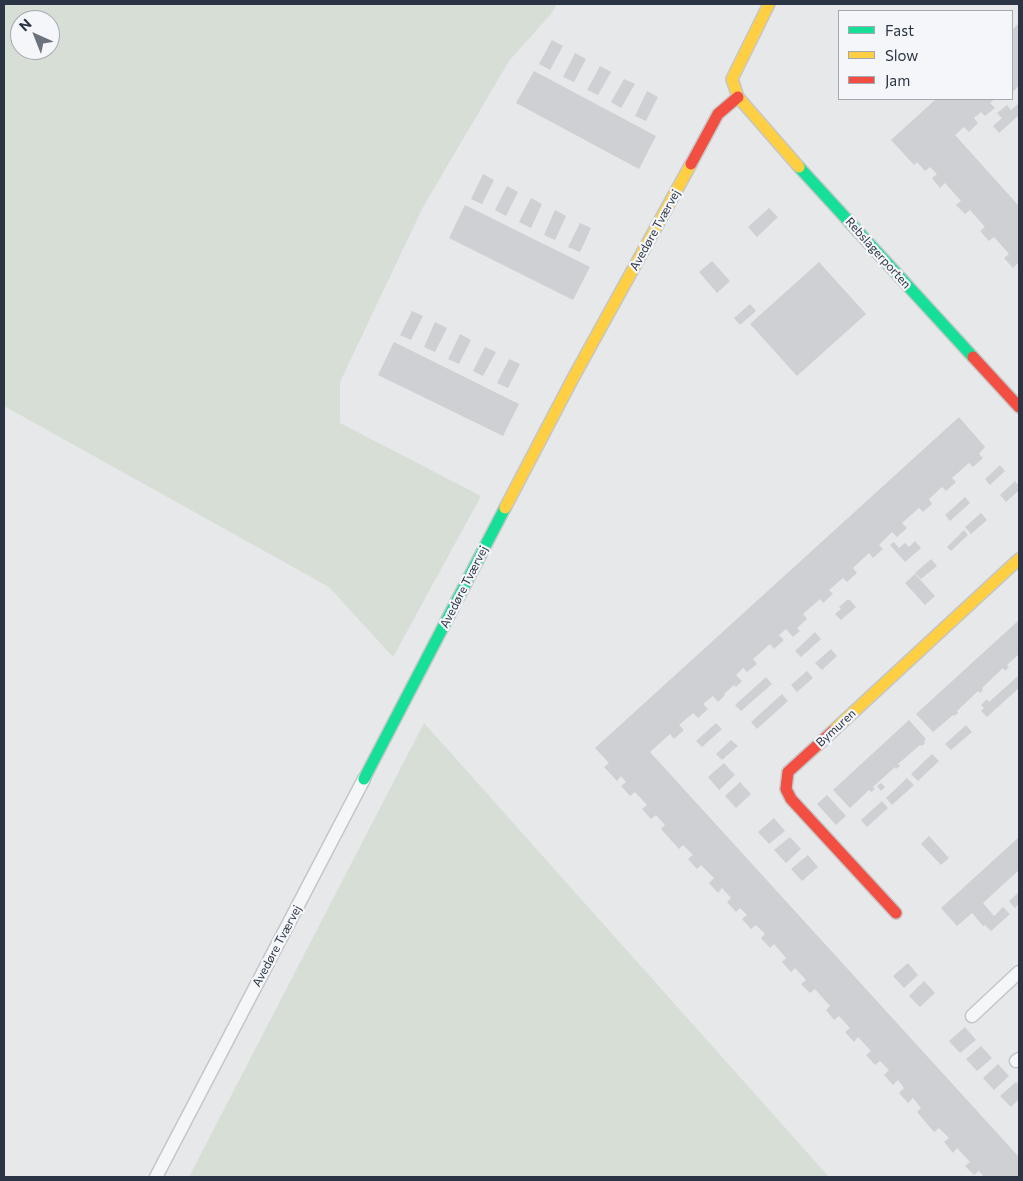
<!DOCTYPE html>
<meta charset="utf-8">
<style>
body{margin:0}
#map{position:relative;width:1023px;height:1181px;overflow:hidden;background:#e6e8ea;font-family:Commissioner,sans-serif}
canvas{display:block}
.frame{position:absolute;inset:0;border:5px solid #2b3445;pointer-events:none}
.legend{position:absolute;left:838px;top:10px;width:175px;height:90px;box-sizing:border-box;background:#f4f6f9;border:1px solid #a4a8b1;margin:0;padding:6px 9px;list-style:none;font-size:15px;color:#2b3445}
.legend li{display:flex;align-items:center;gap:10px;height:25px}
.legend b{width:25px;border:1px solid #a4a8b1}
.north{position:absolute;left:10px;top:10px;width:50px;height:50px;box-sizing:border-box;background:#f4f6f9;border:1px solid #a4a8b1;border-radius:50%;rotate:316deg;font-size:14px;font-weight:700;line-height:20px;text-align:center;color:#2b3445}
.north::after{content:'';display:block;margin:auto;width:18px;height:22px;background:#6c737f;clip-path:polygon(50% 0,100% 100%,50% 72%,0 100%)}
</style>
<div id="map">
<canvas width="1023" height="1181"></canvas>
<div class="frame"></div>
<ul class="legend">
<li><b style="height:6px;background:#16e098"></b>Fast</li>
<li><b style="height:6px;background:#ffcf43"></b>Slow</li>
<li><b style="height:6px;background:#f24e42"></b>Jam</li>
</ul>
<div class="north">N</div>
</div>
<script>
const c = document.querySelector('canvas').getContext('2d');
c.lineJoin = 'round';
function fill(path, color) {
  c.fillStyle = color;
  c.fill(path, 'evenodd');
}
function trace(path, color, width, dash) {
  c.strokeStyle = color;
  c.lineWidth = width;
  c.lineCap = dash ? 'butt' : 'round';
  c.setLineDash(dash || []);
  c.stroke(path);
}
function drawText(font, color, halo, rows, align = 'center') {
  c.font = font + ' Commissioner,sans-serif';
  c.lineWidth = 4.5;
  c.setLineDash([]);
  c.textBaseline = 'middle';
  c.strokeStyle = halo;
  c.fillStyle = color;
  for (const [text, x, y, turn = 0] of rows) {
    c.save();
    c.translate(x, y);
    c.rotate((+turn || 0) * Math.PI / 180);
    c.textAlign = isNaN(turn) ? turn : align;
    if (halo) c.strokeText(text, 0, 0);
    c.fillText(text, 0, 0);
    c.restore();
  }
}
fill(new Path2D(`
 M4,4H557L551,14L509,61L423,207L340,382V423L481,496L393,657L329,587L4,406ZM20,20H50V50H20Z
 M424,723L829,1177H189Z`), '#d6ded6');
fill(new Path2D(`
 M1019,23V85L1014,91L1012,89V30Z
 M552,40L563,46L550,70L539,64Z
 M575,53L586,59L574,82L563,77Z
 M600,66L611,72L598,95L587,90Z
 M534,71L656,136L639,169L516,103Z
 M624,79L635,84L621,108L611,102Z
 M647,91L658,97L646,121L635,116Z
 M936,99H995L990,103L995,108L985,116L981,112L974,118L978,123L969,132L964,127L955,135L1019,206V264L1018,263L1013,268L1004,258L1009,254L994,237L989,241L980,231L985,227L970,210L965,214L956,205L961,201L945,183L940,188L932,178L937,174L930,167L925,171L917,162L914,165L891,140Z
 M1019,103V115L999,133L993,126L1002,118L997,113L1007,105L1011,110Z
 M483,174L494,180L482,204L471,199Z
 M507,186L518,192L506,216L495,210Z
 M531,198L542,204L531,228L519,222Z
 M465,205L590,267L573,300L449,238Z
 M769,208L778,217L757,237L748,227Z
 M555,210L566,216L555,240L544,235Z
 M580,223L591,228L580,252L568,247Z
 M712,261L730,281L717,293L699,272Z
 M819,262L866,314L797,376L750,324Z
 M750,304L756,311L740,325L734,318Z
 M412,311L423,316L411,340L400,335Z
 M435,322L447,328L435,352L424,347Z
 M460,334L471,340L459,364L448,359Z
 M394,342L519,404L503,436L378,375Z
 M485,347L496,352L483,376L473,371Z
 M509,359L520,364L508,388L497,383Z
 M959,417L985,447L979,454L983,458L973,467L969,463L952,478L956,482L946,491L942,487L929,499L932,504L923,512L919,508L902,523L907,528L897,537L892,532L879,545L883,549L873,558L869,553L853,568L857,573L847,582L843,578L829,590L833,594L823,603L820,599L803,614L807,619L797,628L800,631L793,637L786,629L779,635L784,640L774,649L770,644L753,659L757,664L747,672L743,668L736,675L742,681L736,687L734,685L724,694L725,695L718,702L713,696L703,704L708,709L698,718L693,713L679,725L684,730L674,739L670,734L650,752L1019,1157V1177H984L979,1171L974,1175L965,1166L970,1162L957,1148L953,1153L944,1142L949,1138L939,1128L934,1132L917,1112L921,1108L913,1098L908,1103L899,1093L904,1088L898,1080L893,1085L884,1075L889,1070L880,1061L875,1065L866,1055L871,1051L858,1037L854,1042L845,1032L850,1028L839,1016L834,1020L826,1010L830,1006L815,989L810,993L801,984L806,980L795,968L791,972L782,962L786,958L774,944L770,948L761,938L765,934L756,925L751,929L742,919L747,915L740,908L736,912L727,902L731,898L722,888L718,893L709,883L714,878L701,865L697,869L688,859L693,855L683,845L679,849L661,829L665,825L656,815L651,819L642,809L647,805L635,792L630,796L621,786L626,782L621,776L617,781L604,767L609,763L595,748Z
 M1000,465L1005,471L990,485L985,479Z
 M1015,481L1019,486V490L1006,502L1000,495Z
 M965,497L970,503L950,521L945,515Z
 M981,513L987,520L971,534L965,527Z
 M964,530L968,535L951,551L947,547Z
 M915,541L921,548L905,562L890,545L894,542L899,548L905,543L909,547Z
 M931,559L937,566L921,579L915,573Z
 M915,574L935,596L925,605L905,583Z
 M847,600H850L856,607L841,620L835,614L841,609L839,607Z
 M1019,620V654L1007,665L1009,667L1005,671L1003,668L982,688L983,690L980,693L978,691L957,711L958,713L954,716L953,715L933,732L916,714Z
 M815,632L821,639L801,657L795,651Z
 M831,649L837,656L822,670L815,663Z
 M807,671L813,678L797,692L791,685Z
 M1019,675V688L987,717L981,711L984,708L981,705L987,699L989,702Z
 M766,677L772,684L741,711L735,705Z
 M782,694L788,701L757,729L751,722Z
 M909,720L926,739L924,741L925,743L922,746L920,745L898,764L900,766L896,769L895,767L873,787L875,789L871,792L869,790L850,808L833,790Z
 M716,723L722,729L702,747L696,741Z
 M966,725L972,732L951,750L945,744Z
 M731,740L738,746L722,760L716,754Z
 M932,754L939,761L918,781L911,774Z
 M724,763L735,775L719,790L708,777Z
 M907,778L914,785L892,805L886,798Z
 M740,782L751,794L736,808L725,796Z
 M881,783L885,787L881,791L877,786Z
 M827,795L846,816L836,825L817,804Z
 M882,801L888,808L867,827L861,820Z
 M774,818L785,831L769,844L758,832Z
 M929,836L949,858L941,865L921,844Z
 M790,837L801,849L786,863L774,850Z
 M1019,837V870L983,903L994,916L1003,907L1010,914L991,931L985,925L983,926L972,913L957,926L941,908Z
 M808,855L818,867L802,881L791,869Z
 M1019,892V904L1015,908L1009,901Z
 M908,963L918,975L904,988L893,976Z
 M924,981L935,993L920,1007L909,996Z
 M965,1027L976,1040L960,1053L949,1041Z
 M981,1046L992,1058L977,1071L966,1059Z
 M998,1064L1009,1076L994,1090L983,1078Z
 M1016,1082L1019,1085V1099L1011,1107L1000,1096Z`), '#ced0d3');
const lane = new Path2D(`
 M972,1016L1019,972
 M1016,1061L1019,1059
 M156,1177L364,779`);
const fast = new Path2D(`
 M799,167L973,357
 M364,779L505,508`);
const slow = new Path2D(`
 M769,4L732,79L738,97L799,167
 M505,508L572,380L691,164
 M833,731L1019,559`);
const jam = new Path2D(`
 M691,164L718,114L738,97
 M973,357L1019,407
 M833,731L788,772L786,789L791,799L896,913`);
trace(lane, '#c4c6c8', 15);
trace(fast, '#c4c6c8', 14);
trace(slow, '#c4c6c8', 14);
trace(jam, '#c4c6c8', 14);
trace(lane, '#f5f6f7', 12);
trace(fast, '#16e098', 11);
trace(slow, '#ffcf43', 11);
trace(jam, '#f24e42', 11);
drawText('12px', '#2b3445', '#f4f6f9', [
 ["Avedøre Tværvej",655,230,-61],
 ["Rebslagerporten",878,253,48],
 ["Avedøre Tværvej",464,587,-63],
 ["Bymuren",836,728,-43],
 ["Avedøre Tværvej",277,946,-62]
]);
</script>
